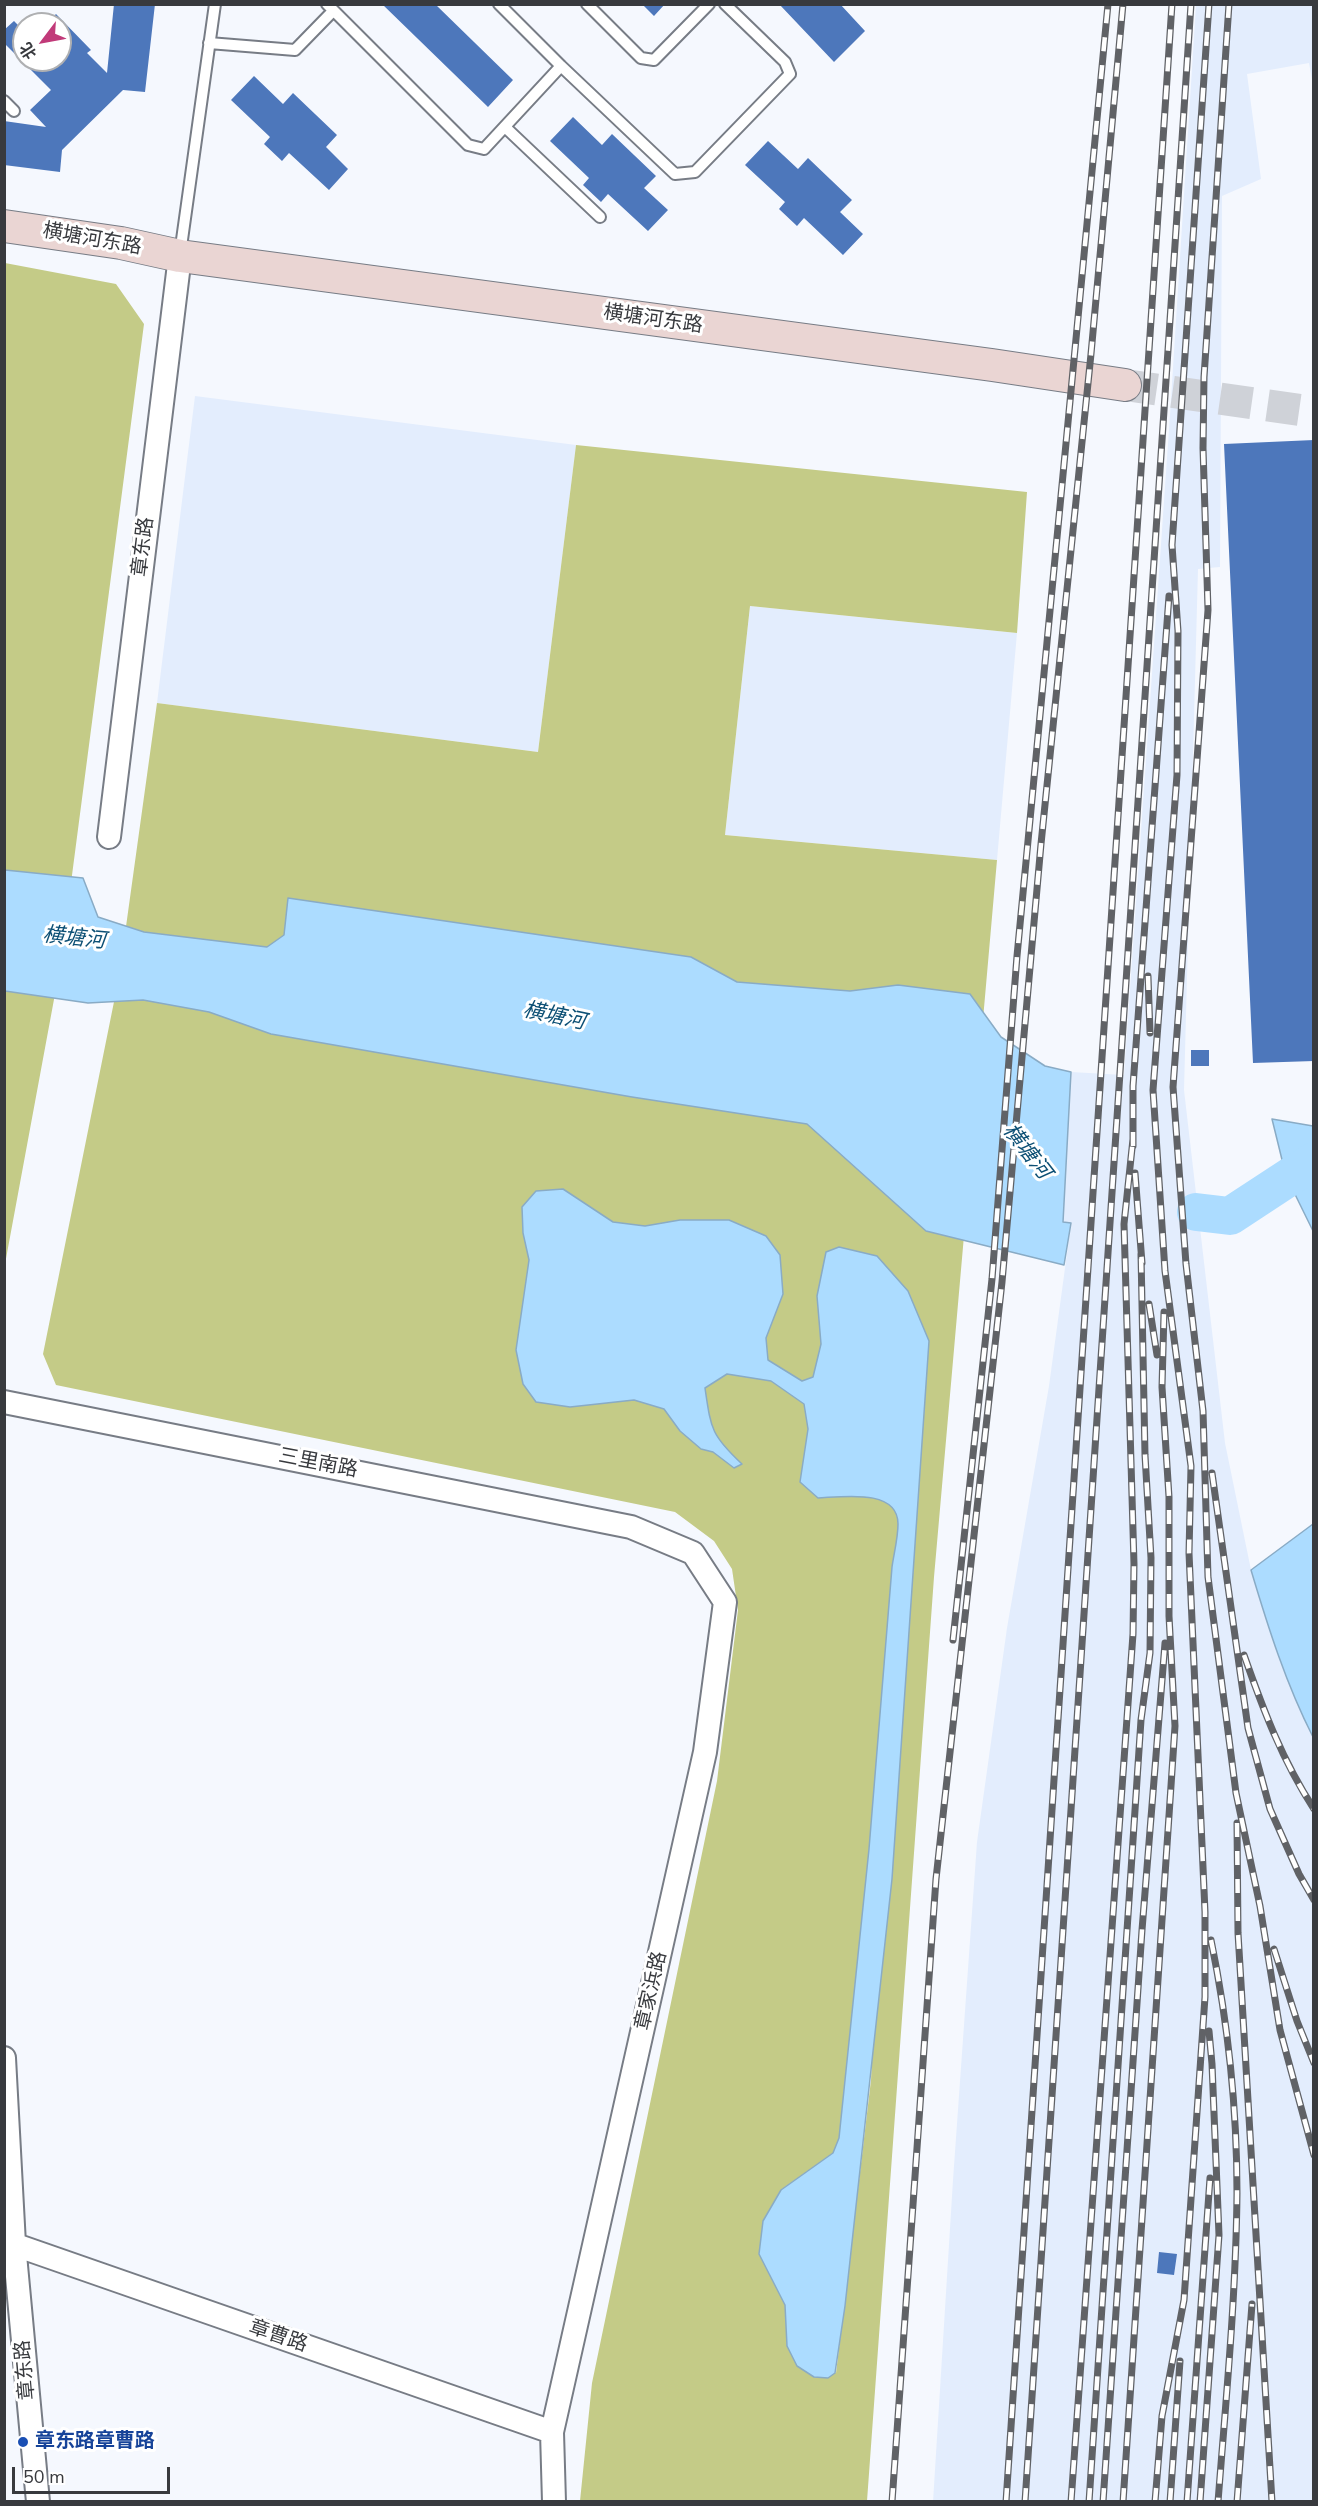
<!DOCTYPE html>
<meta charset="utf-8">
<style>
body{margin:0}
#map{position:relative;width:1318px;height:2506px;overflow:hidden;background:#f5f8fe;font-family:"Nunito Sans","Noto Sans SC",sans-serif}
canvas{display:block}
.frame{position:absolute;inset:0;border:6px solid #383a3e;pointer-events:none}
.north{position:absolute;left:12px;top:12px;width:60px;height:60px;box-sizing:border-box;background:#fff;border:2px solid #afb0b2;border-radius:50%;rotate:238deg;font-size:16px;font-weight:700;line-height:24px;text-align:center;color:#383a3e}
.north::after{content:'';display:block;margin:auto;width:21px;height:27px;background:#c13a79;clip-path:polygon(50% 0,100% 100%,50% 72%,0 100%)}
.scale{position:absolute;left:12px;top:2467px;width:158px;height:27px;box-sizing:border-box;border:3px solid #383a3e;border-top:0;padding-left:8px;font-size:18px;line-height:21px;white-space:nowrap;color:#383a3e;-webkit-text-stroke:4px #fff;paint-order:stroke}
</style>
<div id="map">
<canvas width="1318" height="2506"></canvas>
<div class="frame"></div>
<div class="north">北</div>
<div class="scale">50 m</div>
</div>
<script>
const c = document.querySelector('canvas').getContext('2d');
c.lineJoin = 'round';
function fill(path, color) {
  c.fillStyle = color;
  c.fill(path, 'evenodd');
}
function trace(path, color, width, dash) {
  c.strokeStyle = color;
  c.lineWidth = width;
  c.lineCap = dash ? 'butt' : 'round';
  c.setLineDash(dash || []);
  c.stroke(path);
}
function drawText(font, color, halo, rows, align = 'center') {
  c.font = font + ' "Nunito Sans","Noto Sans SC",sans-serif';
  c.lineWidth = 6;
  c.setLineDash([]);
  c.textBaseline = 'middle';
  c.strokeStyle = halo;
  c.fillStyle = color;
  for (const [text, x, y, turn = 0] of rows) {
    c.save();
    c.translate(x, y);
    c.rotate((+turn || 0) * Math.PI / 180);
    c.textAlign = isNaN(turn) ? turn : align;
    if (halo) c.strokeText(text, 0, 0);
    c.fillText(text, 0, 0);
    c.restore();
  }
}
fill(new Path2D(`
 M1196,5H1313V85L1309,63L1247,74L1261,179L1222,196L1220,567L1198,569L1184,1090L1225,1443L1251,1570L1313,1656V2501L933,2502L953,2180L977,1842L1007,1628L1049,1386L1071,1224L1063,1222L1071,1072L1124,1075L1170,415Z
 M195,396L576,445L538,752L157,703Z
 M750,606L1017,633L997,860L725,835Z`), '#e3edfd');
fill(new Path2D(`
 M5,263L116,284L144,324L60,967L5,1264Z
 M576,445L1027,492L1017,633L750,606L725,835L997,860L934,1577L867,2501H580L592,2383L717,1781L738,1610L732,1569L714,1541L675,1512L56,1385L43,1354L119,977L157,703L538,752ZM893,1567L871,2080L836,2373L787,2346L785,2305L759,2254L763,2221L781,2190L833,2153L839,2138L869,1849Z`), '#c4cb87');
const water = new Path2D(`
 M5,870L83,878L98,917L144,932L267,947L284,935L288,898L691,957L737,982L850,991L898,985L970,994L1001,1037L1045,1066L1071,1072L1063,1222L1071,1223L1064,1265L926,1231L807,1124L632,1097L271,1034L209,1012L143,1000L88,1003L5,991Z
 M1272,1119L1313,1126V1231L1286,1176Z
 M563,1189L613,1222L645,1226L680,1220H729L766,1236L780,1255L783,1294L766,1338L768,1360L802,1381L813,1377L821,1344L817,1296L826,1252L839,1247L877,1256L908,1291L929,1341L892,1879L845,2306L835,2373L828,2378L814,2377L797,2366L787,2346L785,2305L759,2254L763,2221L781,2190L833,2153L839,2138L869,1849L892,1567C894,1553 898,1538 898,1524C898,1488 842,1497 818,1498L800,1482L808,1429L804,1404L771,1381L727,1374L705,1388C711,1429 711,1435 742,1464L734,1468L713,1452L701,1449L680,1431L664,1409L634,1400L570,1407L536,1402L523,1384L516,1350L529,1260L523,1233L522,1207L536,1191Z
 M1313,1524V1737C1286,1684 1268,1627 1251,1570Z`);
fill(water, '#acdcff');
trace(water, '#89abc5', 1.5);
trace(new Path2D(`
 M1196,1212L1230,1216L1314,1161`), '#acdcff', 38);
fill(new Path2D(`
 M114,4H155L145,92L123,90L62,150L60,172L4,165V121L46,127L30,110L51,90L4,43V30L14,21L24,31V60H60V24H46L56,14L91,50L87,53L107,73Z
 M382,4H435L513,80L488,107Z
 M642,4H665L654,16Z
 M779,4H840L865,31L834,62Z
 M254,76L283,104L293,93L337,135L326,147L348,169L329,190L289,153L282,161L264,144L270,137L231,100Z
 M573,117L602,145L612,134L656,176L644,188L668,210L648,231L608,194L601,202L583,185L589,178L550,141Z
 M768,141L798,169L808,158L852,200L840,212L863,234L843,255L804,218L797,226L779,209L785,202L745,165Z
 M1314,440V1061L1253,1063L1224,444Z
 M1191,1050H1209V1066H1191Z
 M1159,2252L1177,2254L1174,2275L1157,2273Z`), '#4d77bb');
trace(new Path2D(`
 M1125,385L1314,412`), '#cfd2d8', 32, [32, 16]);
const lane = new Path2D(`
 M327,4L468,145L484,149L561,66
 M499,4L561,66L675,174L695,172L790,74L785,62L725,4
 M587,4L641,58L654,60L709,4
 M209,43L295,50L333,11
 M4,101L14,111
 M505,127L600,217
 M180,254L215,4`);
const street = new Path2D(`
 M109,837L180,256
 M4,1402L631,1527L693,1553L725,1602L705,1752L552,2432L554,2502
 M4,2058L14,2244L38,2502
 M4,2241L552,2432`);
const secondary = new Path2D(`
 M4,226L121,243L180,256L992,365L1125,385`);
trace(lane, '#777c85', 14);
trace(street, '#777c85', 26);
trace(secondary, '#777c85', 34);
trace(lane, '#fff', 10);
trace(street, '#fff', 22);
trace(secondary, '#ead5d3', 32);
const rail = new Path2D(`
 M1229,4L1204,377L1203,448L1208,610L1173,1087L1186,1264L1203,1411L1208,1577L1236,1793L1260,1906L1280,2030L1314,2155
 M1148,976L1150,1033
 M1133,1146V1086L1169,596
 M1135,1173L1142,1263
 M1149,1304L1157,1355
 M1212,1473L1248,1728L1270,1809L1299,1874L1314,1900
 M953,1640L992,1279L1017,956L1108,4
 M1244,1655C1263,1709 1282,1760 1314,1809
 M1237,1823L1238,1933L1272,2502
 M1211,1940C1228,2023 1237,2108 1237,2193C1236,2296 1226,2399 1218,2502
 M1274,1949L1297,2021L1314,2063
 M892,2502L936,1879L1002,1282L1041,844L1091,354L1123,4
 M1006,2502L1172,4
 M1025,2502L1191,4
 M1071,2502L1133,1634L1134,1564L1124,1224L1133,1139
 M1089,2502L1141,1720L1150,1653L1151,1558L1145,1455L1141,1254
 M1103,2502L1142,1930L1165,1643
 M1123,2502L1175,1726L1169,1616V1497L1162,1387L1164,1312
 M1155,2502L1162,2416L1184,2300L1205,1997V1912L1189,1553L1191,1466L1165,1271L1153,1090L1177,775L1178,631L1172,545L1209,4
 M1170,2502L1180,2361
 M1187,2502L1210,2178
 M1200,2502L1219,2235L1212,2064L1209,2031
 M1237,2502L1252,2304`);
trace(rail, '#606266', 7);
trace(rail, '#fff', 4.5, [14]);
for (const [x, y, r, color] of [
 [23,2442,6,"#1a4fb4"]
]) {
  const dot = new Path2D();
  dot.arc(x, y, r, 0, 2 * Math.PI);
  c.fillStyle = color;
  c.fill(dot);
  trace(dot, '#fff', 2);
}
drawText('20px', '#383a3e', '#fff', [
 ["横塘河东路",92,240,10],
 ["横塘河东路",653,320,8],
 ["章东路",144,547,-83],
 ["三里南路",318,1464,11],
 ["章家浜路",652,1991,-77],
 ["章曹路",278,2337,19],
 ["章东路",26,2370,-95]
]);
drawText('bold 20px', '#164399', '#fff', [
 ["章东路章曹路",35,2442]
], 'left');
drawText('italic 21px', '#0d5075', '#fff', [
 ["横塘河",74,939,6],
 ["横塘河",554,1017,12],
 ["横塘河",1026,1152,52]
]);
</script>
